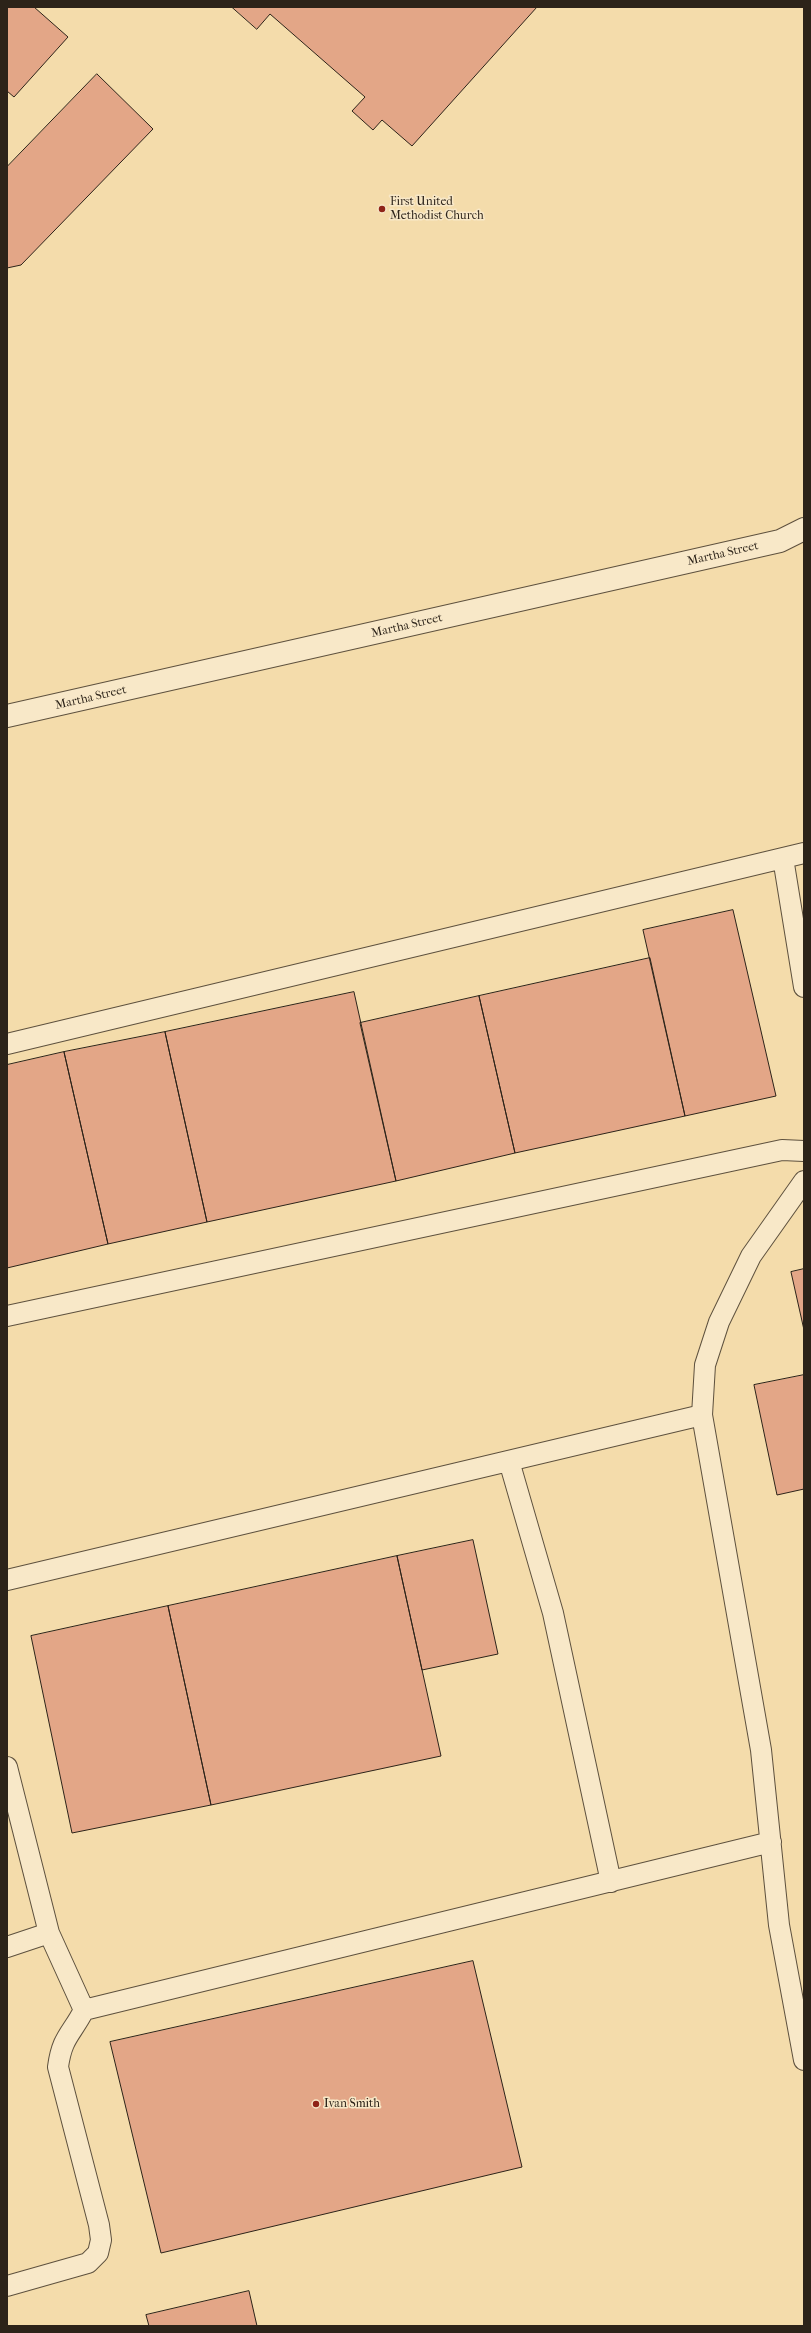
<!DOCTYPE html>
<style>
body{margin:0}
#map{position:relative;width:811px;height:2333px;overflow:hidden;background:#f4dcab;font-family:"IM FELL French Canon",serif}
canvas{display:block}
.frame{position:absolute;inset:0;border:8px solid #2c2319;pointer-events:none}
</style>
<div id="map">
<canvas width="811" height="2333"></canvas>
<div class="frame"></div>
</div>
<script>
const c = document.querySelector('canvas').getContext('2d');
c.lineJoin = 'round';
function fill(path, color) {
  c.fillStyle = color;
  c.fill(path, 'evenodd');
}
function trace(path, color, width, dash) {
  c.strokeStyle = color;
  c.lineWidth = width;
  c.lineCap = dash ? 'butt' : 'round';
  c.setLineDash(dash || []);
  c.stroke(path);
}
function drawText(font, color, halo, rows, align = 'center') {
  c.font = font + ' "IM FELL French Canon",serif';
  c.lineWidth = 3;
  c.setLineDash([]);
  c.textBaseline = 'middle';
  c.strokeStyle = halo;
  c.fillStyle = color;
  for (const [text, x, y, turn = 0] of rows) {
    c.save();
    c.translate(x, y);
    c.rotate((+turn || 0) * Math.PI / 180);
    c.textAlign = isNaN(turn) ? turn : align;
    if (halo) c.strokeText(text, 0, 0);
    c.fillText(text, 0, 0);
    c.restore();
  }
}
const building = new Path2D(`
 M7,7H34L68,37L14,97L7,91Z
 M232,7H537L412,146L382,120L373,130L352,111L365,97L270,14L257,29Z
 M97,74L153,129L21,265L7,268V167Z
 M733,910L776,1096L685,1116L643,930Z
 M650,958L685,1116L515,1153L479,996Z
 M354,992L396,1181L207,1222L165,1032Z
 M479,996L515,1153L396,1181L360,1023Z
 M165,1032L207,1222L108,1244L64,1052Z
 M64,1052L108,1244L7,1268V1065Z
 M804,1269V1330L791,1272Z
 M804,1375V1489L777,1495L754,1385Z
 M473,1540L498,1654L422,1670L397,1556Z
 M397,1556L441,1756L211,1805L168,1606Z
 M168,1606L211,1805L72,1833L31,1636Z
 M473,1961L522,2167L161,2253L110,2042Z
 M249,2291L257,2326H149L146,2315Z`);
fill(building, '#e3a687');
trace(building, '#2c2319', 1);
const service = new Path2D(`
 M783,858L804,987
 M7,1044L804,853
 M804,1181L751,1256L719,1322L705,1365L702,1415L761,1750L779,1925L804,2060
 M7,1316L782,1150L804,1151
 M509,1461L553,1613L611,1882
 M7,1580L702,1415
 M7,1767L49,1933L84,2010
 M7,1947L49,1933
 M7,2286L88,2263L98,2253L101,2240L99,2225L58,2067C62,2037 71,2035 84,2010L771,1842`);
const minor = new Path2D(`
 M7,716L780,541L804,529`);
trace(service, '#5e513e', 22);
trace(minor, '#5e513e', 24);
trace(service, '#f8e8c8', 20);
trace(minor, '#f8e8c8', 22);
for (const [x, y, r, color] of [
 [382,209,4,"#8f2418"],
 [316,2104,4,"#8f2418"]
]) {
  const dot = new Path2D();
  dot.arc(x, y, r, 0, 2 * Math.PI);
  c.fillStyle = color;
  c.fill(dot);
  trace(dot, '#f8e8c8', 1.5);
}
drawText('12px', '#2c2319', '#f8e8c8', [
 ["First United",390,202],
 ["Methodist Church",390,216],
 ["Ivan Smith",324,2104]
], 'left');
drawText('12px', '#2c2319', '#f8e8c8', [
 ["Martha Street",723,554,-13],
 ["Martha Street",407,626,-13],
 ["Martha Street",91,698,-13]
]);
</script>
